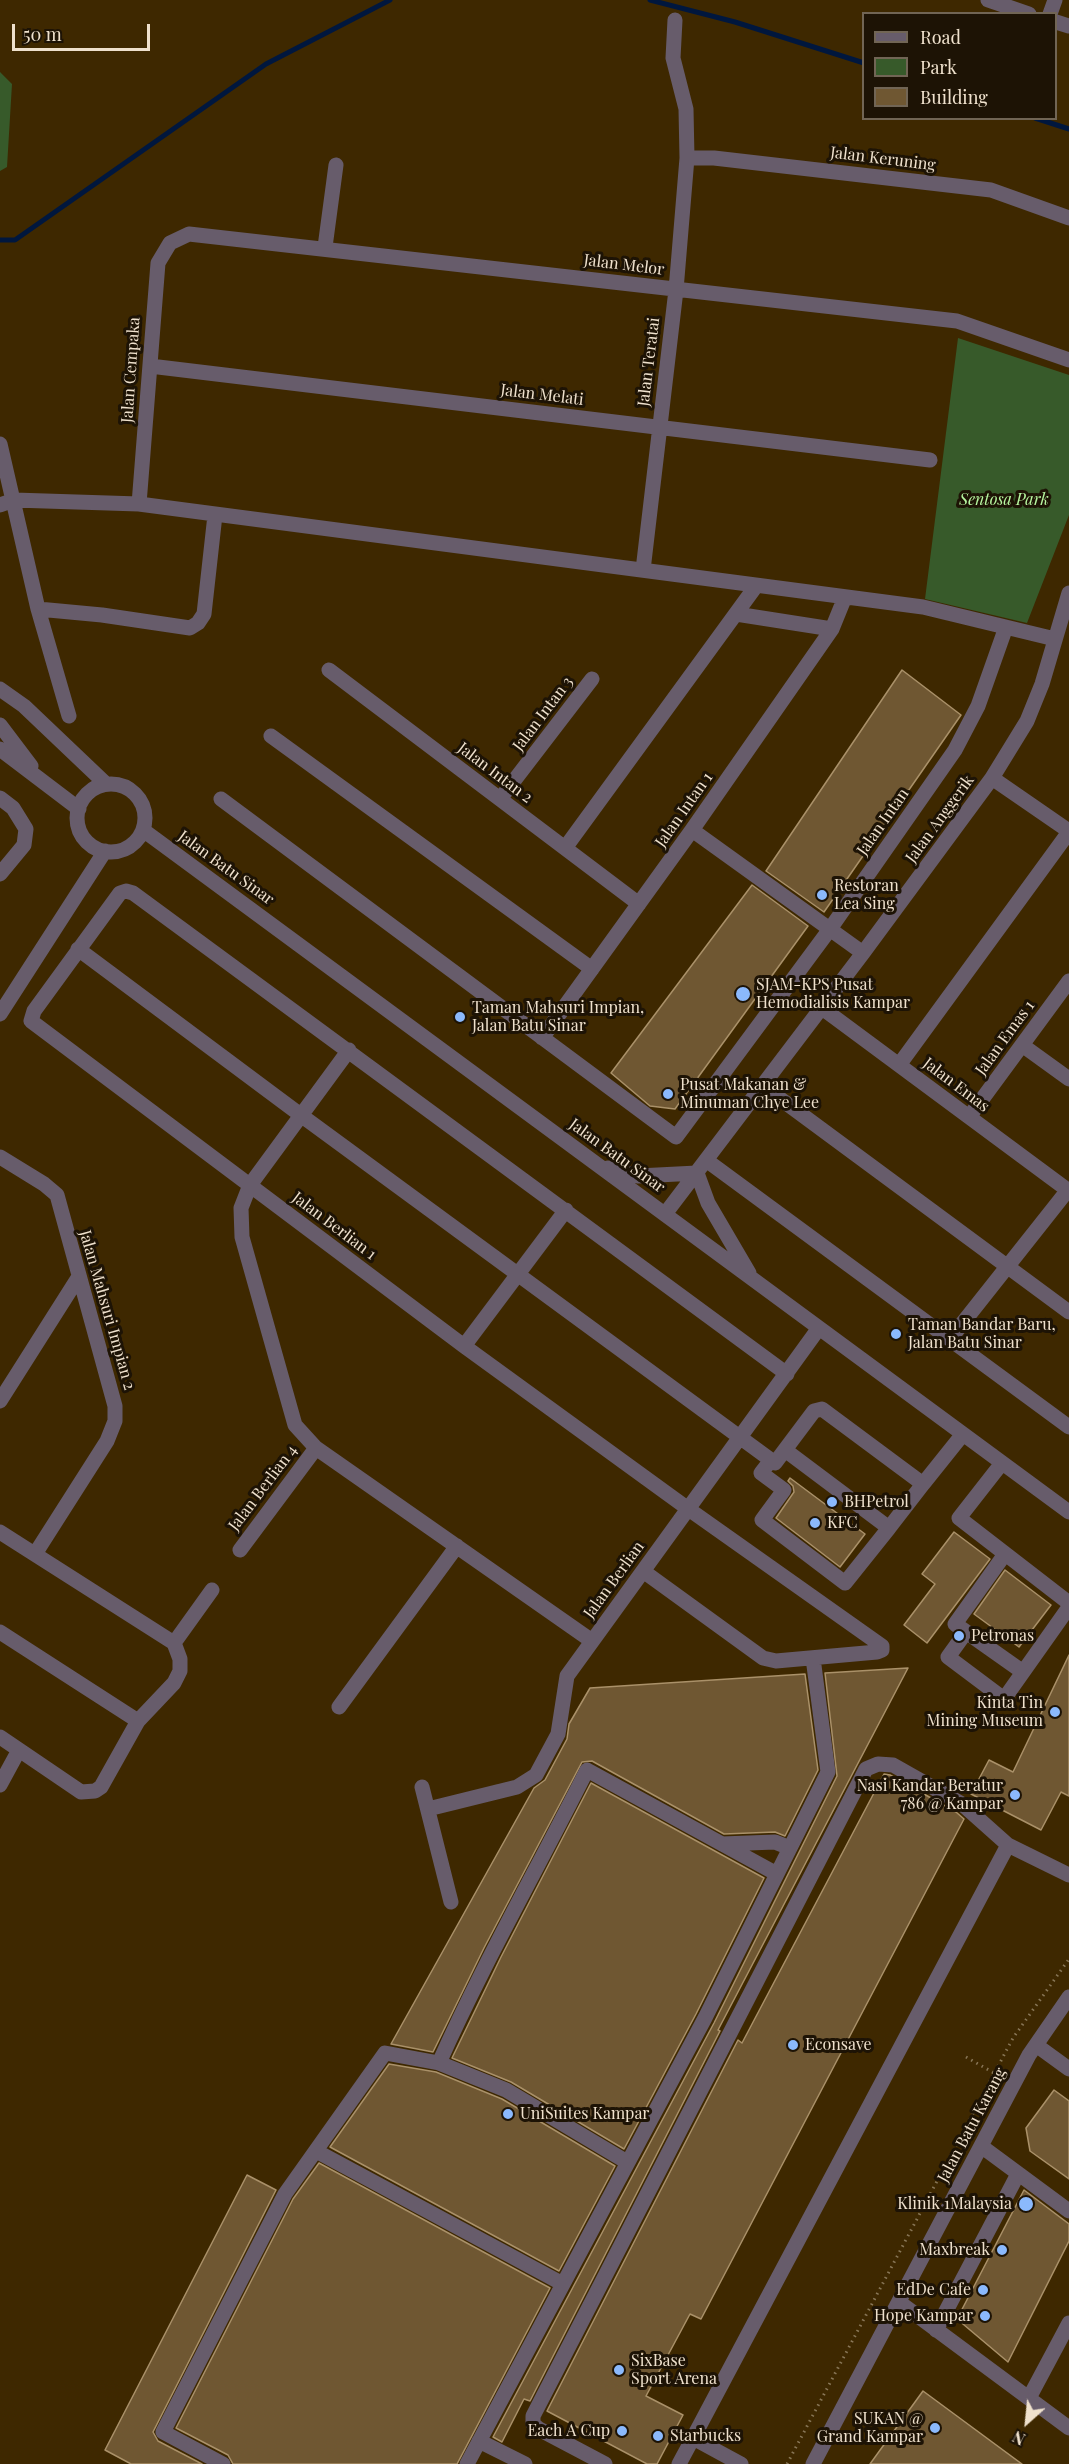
<!DOCTYPE html>
<style>
body{margin:0}
#map{position:relative;width:1069px;height:2464px;overflow:hidden;background:#3e2800;font-family:"Playfair Display",serif}
canvas{display:block}
.legend{position:absolute;left:862px;top:12px;width:195px;height:108px;box-sizing:border-box;background:#1d1305;border:2px solid #716555;margin:0;padding:8px 10px;list-style:none;font-size:18px;color:#efe1cd}
.legend li{display:flex;align-items:center;gap:12px;height:30px}
.legend b{width:30px;border:2px solid #716555}
.north{position:absolute;left:997px;top:2392px;width:60px;height:60px;-webkit-text-stroke:4px #1d1305;paint-order:stroke;rotate:207deg;font-size:16px;font-weight:700;line-height:24px;text-align:center;color:#efe1cd}
.north::after{content:'';display:block;margin:auto;width:21px;height:27px;background:#efe1cd;clip-path:polygon(50% 0,100% 100%,50% 72%,0 100%)}
.scale{position:absolute;left:12px;top:24px;width:138px;height:27px;box-sizing:border-box;border:3px solid #efe1cd;border-top:0;padding-left:8px;font-size:18px;line-height:21px;white-space:nowrap;color:#efe1cd;-webkit-text-stroke:4px #1d1305;paint-order:stroke}
</style>
<div id="map">
<canvas width="1069" height="2464"></canvas>
<ul class="legend">
<li><b style="height:8px;background:#675c6b"></b>Road</li>
<li><b style="height:16px;background:#375a2a"></b>Park</li>
<li><b style="height:16px;background:#6f5732"></b>Building</li>
</ul>
<div class="north">N</div>
<div class="scale">50 m</div>
</div>
<script>
const c = document.querySelector('canvas').getContext('2d');
c.lineJoin = 'round';
function fill(path, color) {
  c.fillStyle = color;
  c.fill(path, 'evenodd');
}
function trace(path, color, width, dash) {
  c.strokeStyle = color;
  c.lineWidth = width;
  c.lineCap = dash ? 'butt' : 'round';
  c.setLineDash(dash || []);
  c.stroke(path);
}
function drawText(font, color, halo, rows, align = 'center') {
  c.font = font + ' "Playfair Display",serif';
  c.lineWidth = 6;
  c.setLineDash([]);
  c.textBaseline = 'middle';
  c.strokeStyle = halo;
  c.fillStyle = color;
  for (const [text, x, y, turn = 0] of rows) {
    c.save();
    c.translate(x, y);
    c.rotate((+turn || 0) * Math.PI / 180);
    c.textAlign = isNaN(turn) ? turn : align;
    if (halo) c.strokeText(text, 0, 0);
    c.fillText(text, 0, 0);
    c.restore();
  }
}
fill(new Path2D(`
 M0,72L12,84L7,167L0,171Z
 M958,338L1069,375V515L1027,623L925,599Z`), '#375a2a');
trace(new Path2D(`
 M650,0L735,22L864,63
 M1035,118L1069,129
 M0,240H15L266,64L390,0`), '#00173e', 5);
const building = new Path2D(`
 M902,670L961,715L824,912L766,871Z
 M752,885L808,926L675,1109L650,1106L611,1073Z
 M790,1478L865,1534L840,1567L776,1518L794,1492L793,1486L788,1481Z
 M954,1532L990,1559L927,1643L904,1625L935,1584L922,1574Z
 M1005,1570L1051,1605L1019,1647L974,1614Z
 M1069,1655V1796L1061,1792L1041,1830L971,1794L989,1760L1013,1772Z
 M908,1668L718,2030L720,2031L530,2401L524,2399L502,2442L493,2437L714,2023L837,1776L825,1673Z
 M805,1674L818,1770L785,1836L775,1832L724,1834L592,1761L582,1762L484,1948L433,2052L391,2044L534,1788L545,1780L567,1739L569,1724L590,1688Z
 M884,1774L890,1775L956,1812L964,1819L701,2319L690,2314L646,2396L683,2415L657,2464H647L547,2411L738,2040L742,2043Z
 M591,1783L764,1878L696,2014L624,2149L511,2082L452,2058L501,1957Z
 M389,2064L436,2072L502,2099L615,2166L559,2271L330,2147Z
 M1054,2090L1069,2101V2179L1030,2151L1026,2128Z
 M319,2163L550,2288L457,2464H233L228,2455L176,2428L293,2199Z
 M247,2175L276,2190L153,2432L158,2441L202,2464H131L105,2450Z
 M1024,2190L1069,2224V2241L1008,2362L957,2319Z
 M923,2391L1022,2464H870Z`);
fill(building, '#6f5732');
trace(building, '#aa9169', 1.5);
trace(new Path2D(`
 M966,2057L994,2073
 M787,2464L1013,2038L1069,1959`), '#887656', 3, [1.5, 4.5]);
trace(new Path2D(`
 M988,0L1029,14
 M1050,14L1055,0
 M1056,22L1069,26
 M687,158H714L991,190L1069,218
 M325,247L336,165
 M150,366L930,460
 M0,444L38,609L69,716
 M139,504L158,263L170,243L189,234L957,321L1069,360
 M0,505L14,500L139,504L923,607L1055,639
 M643,570L676,290L687,158L686,109L673,58L675,20
 M38,609L102,615L190,628L198,623L204,614L215,515
 M736,614L832,629
 M329,670L639,904
 M0,689L24,706L106,784
 M0,725L31,766
 M271,736L592,969
 M0,749L79,809
 M992,778L1069,831
 M77 818a34 34 0 1 1 68 0a34 34 0 1 1-68 0Z
 M0,798L13,808L26,829L24,845L0,874
 M221,799L676,1137L830,929L955,750L978,706L1006,627
 M500,799L592,679
 M143,830L1069,1512
 M692,830L863,953
 M565,848L756,586
 M78,949L302,1116L775,1463L814,1411L822,1409L923,1484L963,1434
 M822,1008L1069,1191
 M0,1014L105,851
 M542,1038L692,830L832,629L845,597
 M1022,1045L1069,1079
 M349,1050L250,1185L241,1208L242,1237L295,1425L316,1448L592,1641
 M899,1065L1069,832
 M763,1086L1069,1312
 M969,1117L1069,981
 M0,1157L44,1184L57,1195L115,1406V1421L107,1441L35,1554
 M706,1160L1069,1427
 M608,1168L638,1176L697,1173
 M697,1173L708,1203L749,1273
 M665,1214L863,953L992,778L1027,721L1042,684L1069,593
 M950,1339L1068,1190
 M464,1346L566,1210
 M0,1401L78,1278
 M785,1450L889,1528L923,1484
 M771,1460L761,1473L784,1490L762,1520L845,1583L889,1528
 M1002,1463L959,1518L1069,1603
 M0,1532L174,1643L180,1659V1671L174,1683L138,1721L101,1787L95,1791L81,1792L0,1737
 M240,1550L316,1448
 M1005,1554L955,1624L1023,1672
 M643,1571L763,1658L776,1661L877,1652L882,1650V1646L687,1508L464,1346L31,1021L34,1011L120,893L126,891L133,893L787,1374
 M0,1632L138,1721
 M966,1632L948,1657L1004,1699L1069,1607
 M174,1643L212,1590
 M339,1707L457,1546
 M0,1785L19,1750
 M422,1787L451,1902
 M428,1809L517,1787L536,1775L558,1734L567,1676L819,1328
 M722,1844L775,1842L790,1848
 M1036,2045L1069,2069
 M439,2063L506,2090L627,2162
 M981,2146L1069,2211
 M316,2151L563,2284
 M899,2302L1069,2428
 M936,2330L1018,2174
 M1029,2398L1069,2323
 M693,2438L1008,1845
 M479,2441L525,2464
 M223,2464L163,2432L285,2194L385,2053L439,2063C483,1964 538,1868 587,1770L777,1874
 M467,2464L705,2018L828,1772L813,1658
 M605,2464L539,2429L533,2424V2416L866,1769L878,1764L893,1765L962,1804L1008,1845L1069,1875
 M679,2464L693,2438L741,2464
 M813,2464L1029,2055L1069,1997`), '#675c6b', 15);
for (const [x, y, r, color] of [
 [822,895,6,"#8bb9fc"],
 [743,994,8,"#8bb9fc"],
 [460,1017,6,"#8bb9fc"],
 [668,1094,6,"#8bb9fc"],
 [896,1334,6,"#8bb9fc"],
 [832,1502,6,"#8bb9fc"],
 [815,1523,6,"#8bb9fc"],
 [959,1636,6,"#8bb9fc"],
 [1055,1712,6,"#8bb9fc"],
 [1015,1795,6,"#8bb9fc"],
 [793,2045,6,"#8bb9fc"],
 [508,2114,6,"#8bb9fc"],
 [1026,2204,8,"#8bb9fc"],
 [1002,2250,6,"#8bb9fc"],
 [983,2290,6,"#8bb9fc"],
 [985,2316,6,"#8bb9fc"],
 [619,2370,6,"#8bb9fc"],
 [935,2428,6,"#8bb9fc"],
 [622,2431,6,"#8bb9fc"],
 [658,2436,6,"#8bb9fc"]
]) {
  const dot = new Path2D();
  dot.arc(x, y, r, 0, 2 * Math.PI);
  c.fillStyle = color;
  c.fill(dot);
  trace(dot, '#1d1305', 2);
}
drawText('16px', '#efe1cd', '#1d1305', [
 ["Jalan Keruning",883,159,7],
 ["Jalan Melor",624,265,7],
 ["Jalan Teratai",649,362,-83],
 ["Jalan Cempaka",131,370,-86],
 ["Jalan Melati",542,395,7],
 ["Jalan Intan 3",543,714,-53],
 ["Jalan Intan 2",495,773,37],
 ["Jalan Intan 1",684,810,-55],
 ["Jalan Anggerik",940,819,-54],
 ["Jalan Intan",883,822,-55],
 ["Jalan Batu Sinar",226,868,36],
 ["Jalan Emas 1",1005,1038,-54],
 ["Jalan Emas",956,1085,37],
 ["Jalan Batu Sinar",617,1156,36],
 ["Jalan Berlian 1",334,1226,37],
 ["Jalan Mahsuri Impian 2",107,1310,74],
 ["Jalan Berlian 4",263,1488,-53],
 ["Jalan Berlian",614,1580,-54],
 ["Jalan Batu Karang",972,2125,-62]
]);
drawText('italic 16px', '#b8f8a1', '#1d1305', [
 ["Sentosa Park",1004,500]
]);
drawText('16px', '#efe1cd', '#1d1305', [
 ["Restoran",834,886],
 ["Lea Sing",834,904],
 ["SJAM-KPS Pusat",756,985],
 ["Hemodialisis Kampar",756,1003],
 ["Taman Mahsuri Impian,",472,1008],
 ["Jalan Batu Sinar",472,1026],
 ["Pusat Makanan &",680,1085],
 ["Minuman Chye Lee",680,1103],
 ["Taman Bandar Baru,",908,1325],
 ["Jalan Batu Sinar",908,1343],
 ["BHPetrol",844,1502],
 ["KFC",827,1523],
 ["Petronas",971,1636],
 ["Kinta Tin",1043,1703,"right"],
 ["Mining Museum",1043,1721,"right"],
 ["Nasi Kandar Beratur",1003,1786,"right"],
 ["786 @ Kampar",1003,1804,"right"],
 ["Econsave",805,2045],
 ["UniSuites Kampar",520,2114],
 ["Klinik 1Malaysia",1012,2204,"right"],
 ["Maxbreak",990,2250,"right"],
 ["EdDe Cafe",971,2290,"right"],
 ["Hope Kampar",973,2316,"right"],
 ["SixBase",631,2361],
 ["Sport Arena",631,2379],
 ["SUKAN @",923,2419,"right"],
 ["Grand Kampar",923,2437,"right"],
 ["Each A Cup",610,2431,"right"],
 ["Starbucks",670,2436]
], 'left');
</script>
